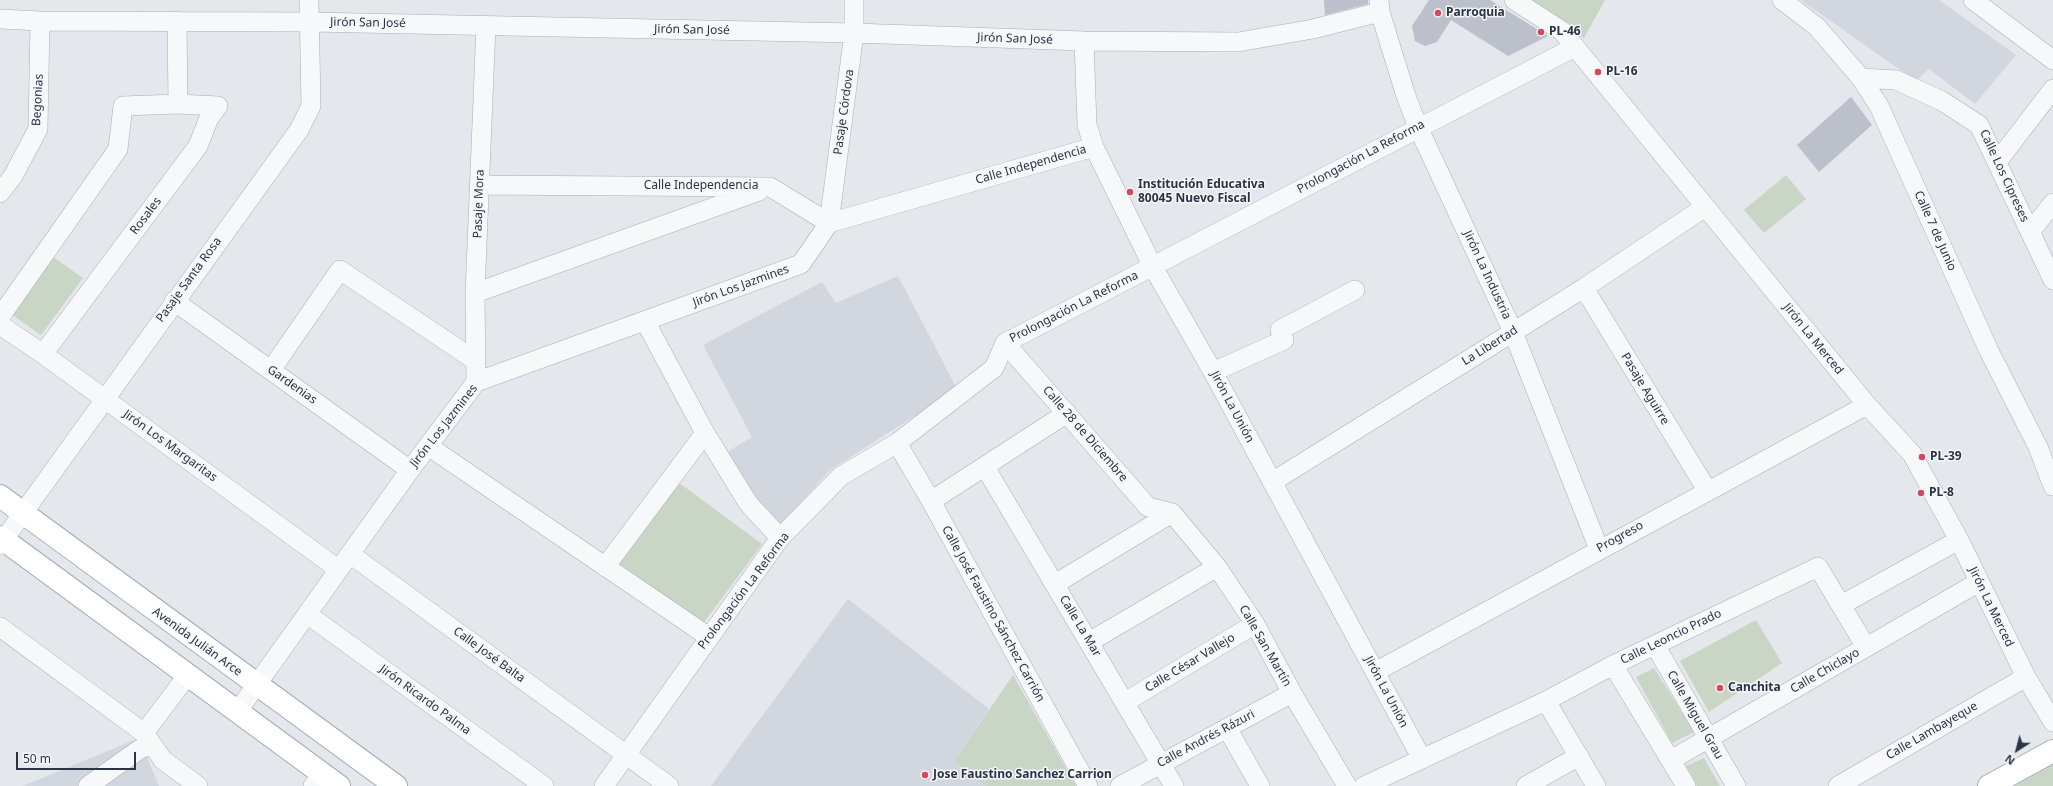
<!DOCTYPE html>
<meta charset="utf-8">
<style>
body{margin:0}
#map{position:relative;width:2053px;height:786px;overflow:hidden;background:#e4e7ec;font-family:"Noto Sans",sans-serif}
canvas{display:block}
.north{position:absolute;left:1997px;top:730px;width:40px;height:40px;-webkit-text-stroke:3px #f4f6f9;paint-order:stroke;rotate:216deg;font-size:11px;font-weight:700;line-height:16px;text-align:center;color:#2b3445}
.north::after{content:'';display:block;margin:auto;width:14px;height:18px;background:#2b3445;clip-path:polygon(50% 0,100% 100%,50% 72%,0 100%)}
.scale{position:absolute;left:16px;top:752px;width:120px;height:18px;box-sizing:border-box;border:2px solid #2b3445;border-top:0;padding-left:5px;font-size:12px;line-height:14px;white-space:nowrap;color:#2b3445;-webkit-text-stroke:3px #f4f6f9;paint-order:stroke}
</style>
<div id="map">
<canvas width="2053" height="786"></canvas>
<div class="north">N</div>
<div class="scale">50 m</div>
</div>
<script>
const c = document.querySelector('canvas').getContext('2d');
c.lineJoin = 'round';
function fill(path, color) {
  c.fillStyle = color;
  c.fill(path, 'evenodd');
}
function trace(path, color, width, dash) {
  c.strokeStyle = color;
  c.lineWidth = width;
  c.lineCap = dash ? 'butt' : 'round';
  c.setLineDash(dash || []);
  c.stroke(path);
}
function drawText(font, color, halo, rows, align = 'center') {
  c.font = font + ' "Noto Sans",sans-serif';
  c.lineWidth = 3;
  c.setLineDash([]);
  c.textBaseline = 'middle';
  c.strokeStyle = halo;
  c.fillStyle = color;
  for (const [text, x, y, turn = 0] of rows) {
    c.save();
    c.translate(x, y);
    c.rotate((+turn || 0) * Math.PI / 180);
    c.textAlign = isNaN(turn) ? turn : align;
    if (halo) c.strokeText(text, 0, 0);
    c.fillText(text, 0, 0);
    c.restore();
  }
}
fill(new Path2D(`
 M1801,0H1939L2016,55L1975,104L1929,69L1916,81Z
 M898,276L957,389L830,470L778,528L752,503L727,452L752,437L703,345L822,282L836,303Z
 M848,599L989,709L954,761L985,786H711Z
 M139,738L159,786H23Z`), '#d2d6de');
fill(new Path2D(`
 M1530,0H1605L1584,38Z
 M1786,175L1806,199L1764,233L1744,210Z
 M53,257L83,278L41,335L11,314Z
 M678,482L762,544L702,625L618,563Z
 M1756,620L1782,663L1709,712L1680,661Z
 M1654,668L1694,732L1672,743L1636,677Z
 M1013,675L1076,786H985L954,761Z
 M1704,758L1720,786H1697L1686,766Z
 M2053,765V786H2015Z`), '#c9d6c5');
fill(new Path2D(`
 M1324,0H1368V4L1325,15Z
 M1429,0H1490L1548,36L1508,56L1451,20L1437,42L1425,46L1415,41L1412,26Z
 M1851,97L1872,125L1819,172L1797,145Z`), '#bbc0ca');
const minor = new Path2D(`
 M1379,0L1380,12L1406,96L1418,127L1513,332L1599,549
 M1514,0L1562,31L1867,405L1912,454L1959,540L2026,677L2053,722
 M1782,0L1817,27L1861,78L1879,106L1989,351L2038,447L2053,486
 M1973,0L2053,60
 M0,19L40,21L310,22L854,33L1084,41L1238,42L1313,29L1380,12
 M177,21L178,104
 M1084,41L1087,125L1094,147L1153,267L1213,372L1422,759
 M1861,78L1896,80L1942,101L1979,125L2053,280
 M1997,162L2053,89
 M480,185L770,187L829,223L1094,147
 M0,193L13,176L38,129L40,21
 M2030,232L2053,203
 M1584,288L1707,490
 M475,293L759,191
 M174,301L410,470
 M0,317L118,149L123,106L178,104L218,106
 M645,321L705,433L748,503L780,538
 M0,325L43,354L338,569
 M1005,343L1148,507L1172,513
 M43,354L198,146L209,118L218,106
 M271,370L340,270L476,361
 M1213,372L1284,340L1280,330L1355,290
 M476,382L475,293L486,26
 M897,443L931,501L1088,786
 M428,446L709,637
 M985,467L1174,786
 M1272,482L1584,288L1705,207
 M931,501L1067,413
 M1172,513L1217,567L1255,624L1292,693L1347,786
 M0,545L299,130L311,106L309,0
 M350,554L669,786
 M605,567L705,433
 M1055,584L1172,513
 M1841,605L1959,540
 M307,614L544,786
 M0,627L144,733L163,760L198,786
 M1089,642L1217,567
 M1655,645L1736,786
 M1613,665L1686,786
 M1375,672L1867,405
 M1546,701L1596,786
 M1125,702L1255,624
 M237,712L410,470L476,382L801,264L829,223L854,33V0
 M1227,728L1260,786
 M144,733L187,676
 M1671,760L1979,582
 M88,786L140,749L152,744
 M313,786L322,774
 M604,786L780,538L841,476L897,443L994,368L1005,343L1575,47
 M1120,786L1292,693
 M1364,786L1546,701L1613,665L1818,567L1866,647
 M1526,786L1579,756
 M1838,786L2026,677`);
const major = new Path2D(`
 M0,496L396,786
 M0,537L339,786
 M1989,786L2053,751`);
trace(minor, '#a9aeb7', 20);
trace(major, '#a3abb8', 24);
trace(minor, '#f7f8fa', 19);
trace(major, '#fff', 22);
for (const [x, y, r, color] of [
 [1438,13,4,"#d1495b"],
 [1541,32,4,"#d1495b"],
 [1598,72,4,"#d1495b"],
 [1130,192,4,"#d1495b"],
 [1922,457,4,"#d1495b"],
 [1921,493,4,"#d1495b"],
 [1720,688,4,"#d1495b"],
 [925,775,4,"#d1495b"]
]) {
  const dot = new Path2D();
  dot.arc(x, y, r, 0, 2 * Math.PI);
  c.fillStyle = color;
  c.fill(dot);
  trace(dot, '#f4f6f9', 1.5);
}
drawText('bold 12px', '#2b3445', '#f4f6f9', [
 ["Parroquia",1446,13],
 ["PL-46",1549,32],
 ["PL-16",1606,72],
 ["Institución Educativa",1138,185],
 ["80045 Nuevo Fiscal",1138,199],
 ["PL-39",1930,457],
 ["PL-8",1929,493],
 ["Canchita",1728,688],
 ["Jose Faustino Sanchez Carrion",933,775]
], 'left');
drawText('12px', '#2b3445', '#f4f6f9', [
 ["Jirón San José",368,23,1],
 ["Jirón San José",692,30,1],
 ["Jirón San José",1015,39,2],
 ["Begonias",38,100,-87],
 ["Pasaje Córdova",844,112,-82],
 ["Prolongación La Reforma",1361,157,-28],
 ["Calle Independencia",1031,165,-16],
 ["Calle Los Cipreses",2004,176,65],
 ["Calle Independencia",701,186],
 ["Pasaje Mora",479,204,-88],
 ["Rosales",146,216,-53],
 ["Calle 7 de Junio",1935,231,66],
 ["Jirón La Industria",1487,275,65],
 ["Pasaje Santa Rosa",189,280,-54],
 ["Jirón Los Jazmines",741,286,-20],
 ["Prolongación La Reforma",1074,307,-27],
 ["Jirón La Merced",1813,339,51],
 ["La Libertad",1490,346,-32],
 ["Gardenias",292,385,35],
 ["Pasaje Aguirre",1645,389,59],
 ["Jirón La Unión",1232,407,62],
 ["Jirón Los Jazmines",444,426,-52],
 ["Calle 28 de Diciembre",1085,434,49],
 ["Jirón Los Margaritas",170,446,36],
 ["Progreso",1620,537,-29],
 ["Prolongación La Reforma",744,591,-53],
 ["Jirón La Merced",1991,607,64],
 ["Calle José Faustino Sánchez Carrión",993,614,61],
 ["Calle La Mar",1080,626,59],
 ["Calle Leoncio Prado",1671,637,-26],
 ["Avenida Julián Arce",197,642,36],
 ["Calle San Martín",1265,646,60],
 ["Calle José Balta",489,655,36],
 ["Calle César Vallejo",1190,663,-31],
 ["Calle Chiclayo",1825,671,-30],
 ["Jirón La Unión",1386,692,62],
 ["Jirón Ricardo Palma",425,700,36],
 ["Calle Miguel Grau",1695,715,60],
 ["Calle Lambayeque",1932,731,-30],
 ["Calle Andrés Rázuri",1206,739,-28]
]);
</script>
